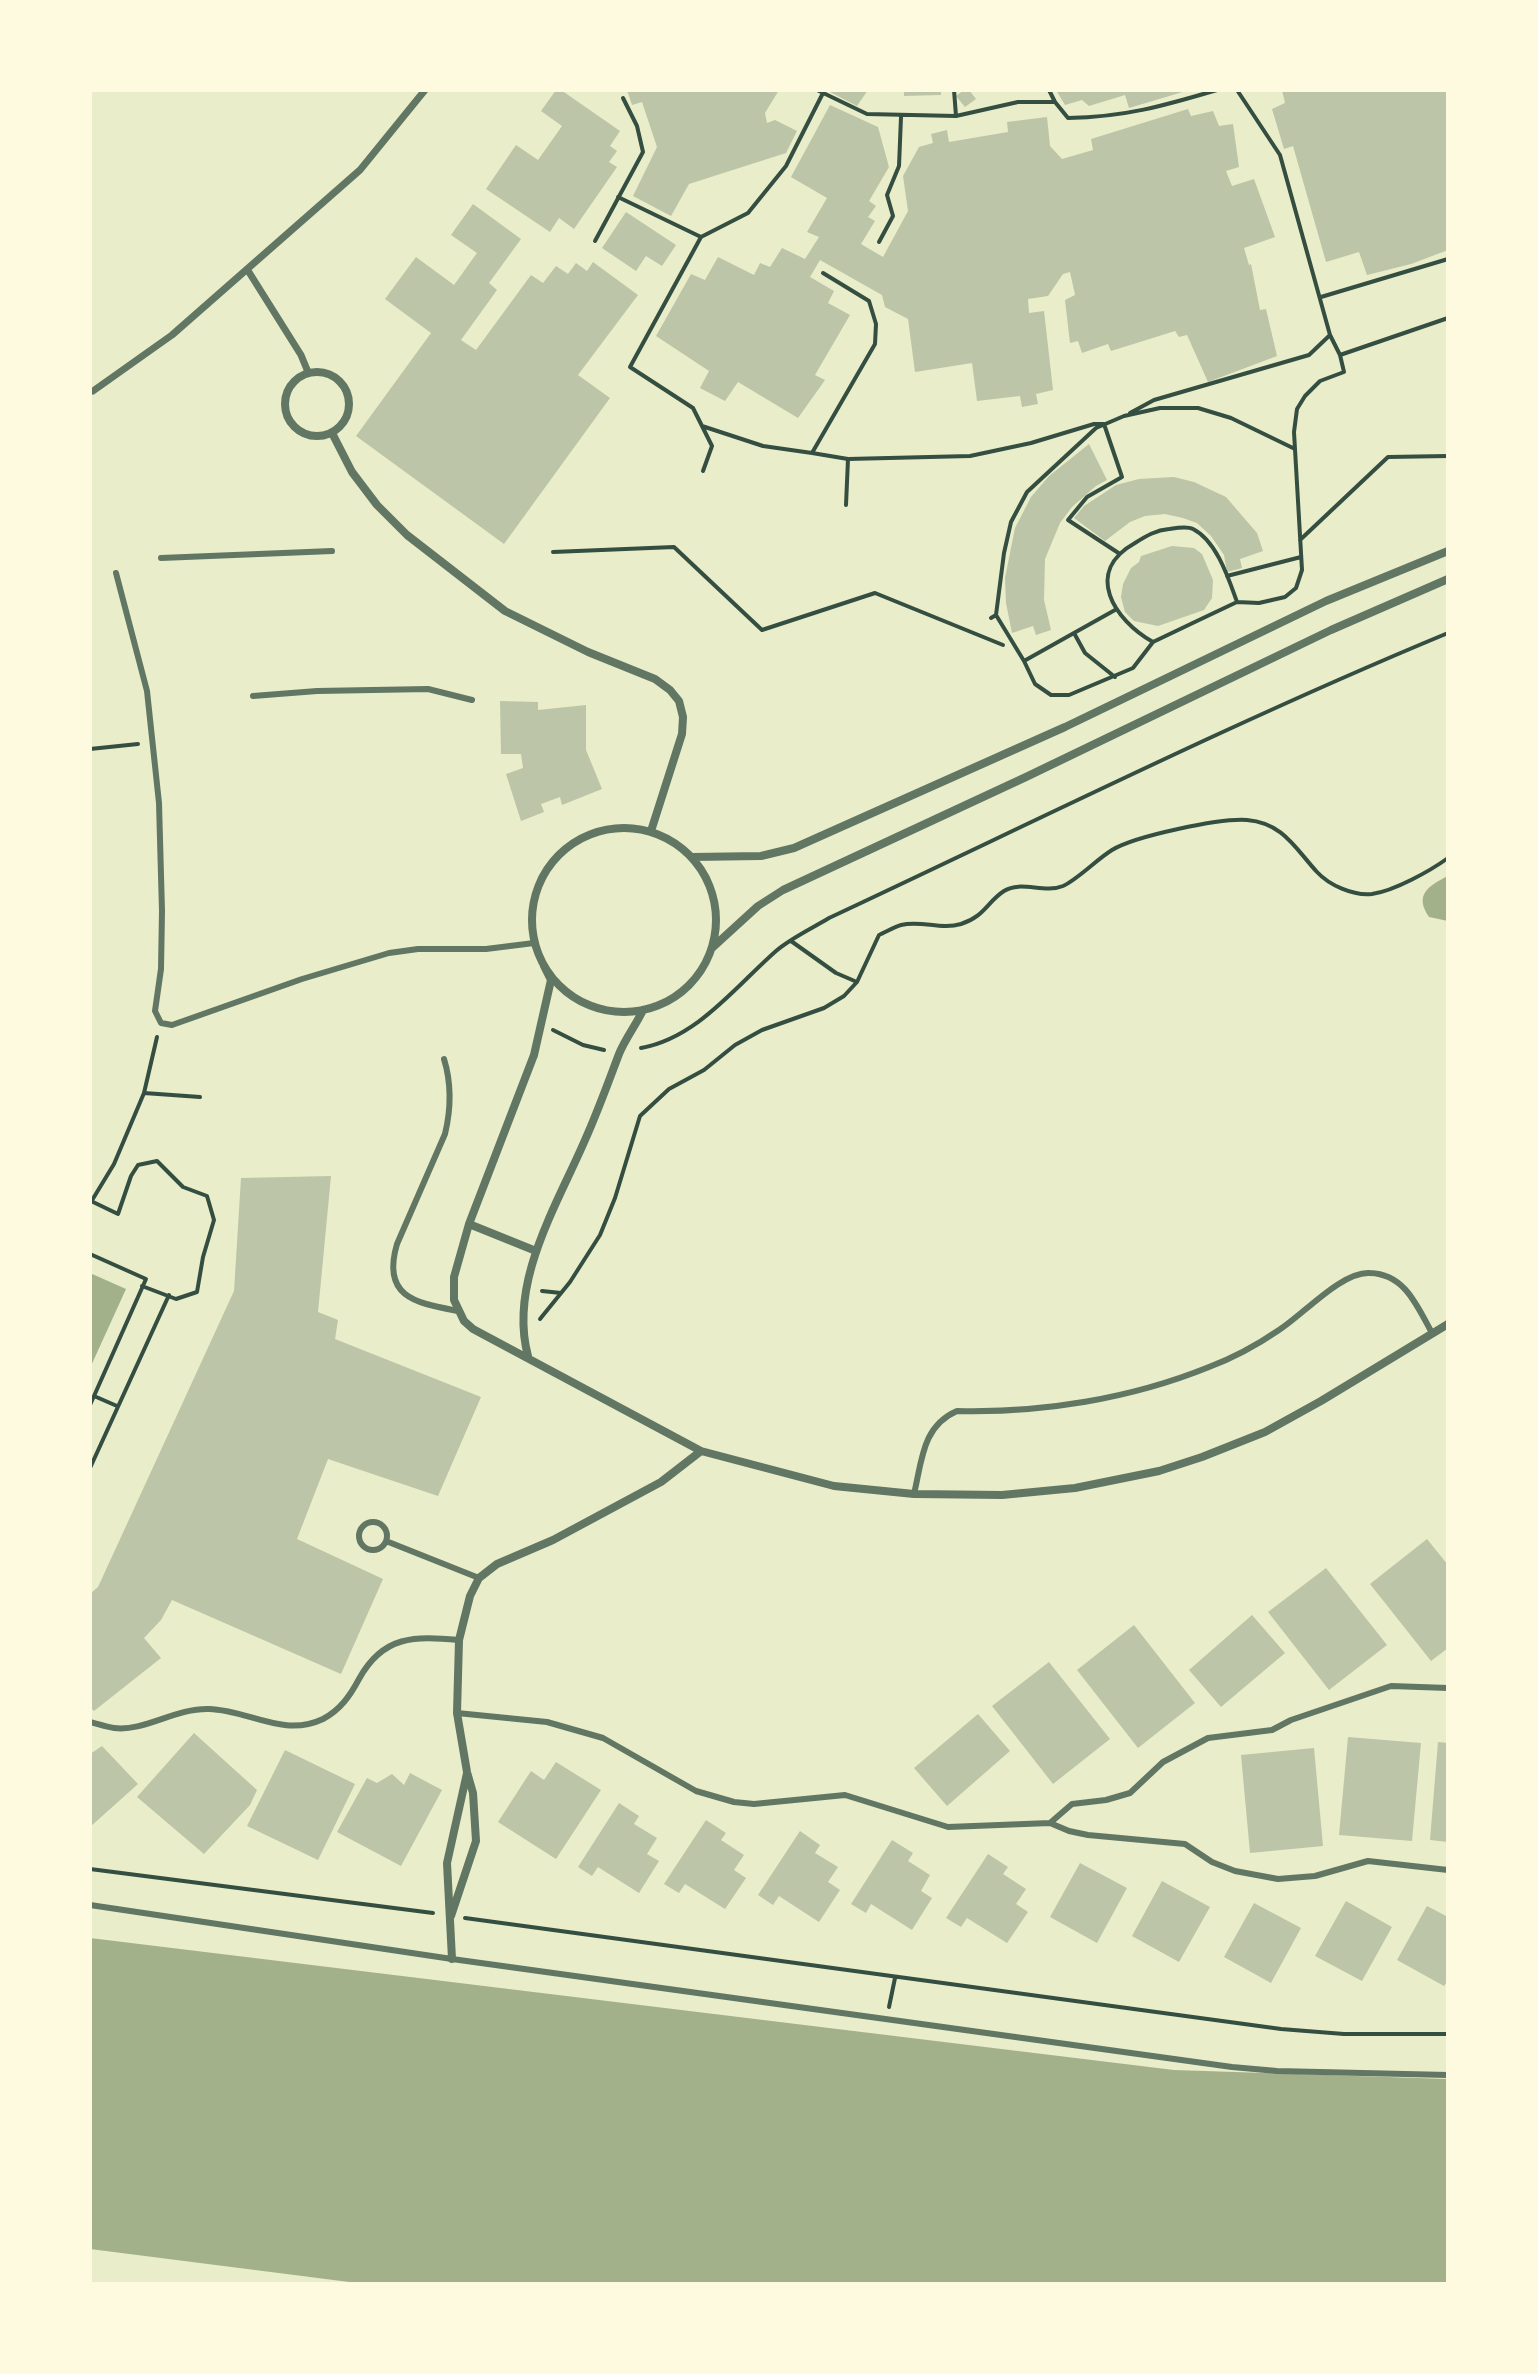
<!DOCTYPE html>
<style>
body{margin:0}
#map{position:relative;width:1538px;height:2374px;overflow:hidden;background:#e9edc9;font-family:Lora,serif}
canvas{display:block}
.frame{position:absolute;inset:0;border:92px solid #fefae0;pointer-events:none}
</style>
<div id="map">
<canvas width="1538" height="2374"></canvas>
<div class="frame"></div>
</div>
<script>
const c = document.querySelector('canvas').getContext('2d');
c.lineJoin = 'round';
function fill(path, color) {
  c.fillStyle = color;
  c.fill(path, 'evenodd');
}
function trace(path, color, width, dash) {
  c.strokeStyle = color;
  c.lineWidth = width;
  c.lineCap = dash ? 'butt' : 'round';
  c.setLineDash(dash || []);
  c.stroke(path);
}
fill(new Path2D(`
 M1448,876V921L1429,917C1414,895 1428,886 1448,876Z
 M90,1273L126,1289L90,1368Z
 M90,1938L1174,2070L1448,2079V2284H365L90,2249Z`), '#a3b18a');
fill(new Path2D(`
 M556,90H561L620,131L610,146L617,151L609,162L617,167L574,229L559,218L550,232L486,189L516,145L538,160L562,126L541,111Z
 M627,90H779L765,113L767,123L775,120L797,131L786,153L689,184L671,216L633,196L657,147L642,102L632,105Z
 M826,90H868L857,106Z
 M904,90H941V95L904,96Z
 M964,90H969L976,99L965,107L956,96Z
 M1056,90H1186V91L1129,108L1125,95L1089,106L1082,100L1065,105Z
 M1282,90H1448V250L1411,264L1367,275L1359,252L1326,262L1293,146L1284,149L1272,109L1285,103Z
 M830,105L878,127L889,167L869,201L876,206L868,217L875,221L861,244L883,257L908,211L903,176L919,147L933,143L931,134L947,130L949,142L1008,132L1007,122L1047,117L1050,146L1062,159L1093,150L1091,139L1188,109L1191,116L1213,111L1219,126L1233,124L1239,167L1226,171L1232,186L1254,179L1275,237L1244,248L1249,265L1251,264L1260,310L1266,309L1277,356L1208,382L1187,335L1179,337L1175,331L1111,351L1108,344L1082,353L1078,341L1070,343L1065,300L1075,295L1070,272L1063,274L1048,296L1028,299L1029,313L1044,311L1053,390L1036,394L1038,404L1022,407L1020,396L977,401L972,363L915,372L908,319L885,307L882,295L820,260L810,277L834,291L828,303L850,315L815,375L825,380L798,418L738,382L725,401L700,388L709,371L656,336L691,274L705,280L718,257L754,275L760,263L770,267L782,248L805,259L819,237L807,232L827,198L791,177Z
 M473,204L521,239L489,283L497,290L461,340L476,350L531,275L543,283L556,266L568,274L576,263L587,271L593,262L638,295L578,375L610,398L504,544L356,436L431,333L385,299L416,257L454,285L477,253L451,235Z
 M626,212L676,245L662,266L646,256L636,271L602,248Z
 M1089,444L1107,480L1096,486L1072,507L1060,523L1045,559L1044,600L1051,630L1036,635L1033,626L1012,633L1006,603L1005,578L1015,528L1031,497L1049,476Z
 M1174,477L1194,482L1226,497L1257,533L1263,551L1240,559L1242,568L1227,572L1224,555L1211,536L1197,523L1183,518L1165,514L1145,516L1130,522L1105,541L1074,518L1084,506L1116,485L1139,479Z
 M1172,546L1194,548L1202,554L1213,580L1212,598L1204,610L1158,626L1134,621L1125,612L1121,597L1123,584L1131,568L1139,562L1141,556Z
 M500,701L538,702V710L586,705V750L602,789L562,805L560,797L541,804L544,812L521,821L506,774L523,768L521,754H501Z
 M331,1176L318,1312L338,1320L335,1339L481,1397L438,1496L328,1459L297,1539L383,1579L341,1674L172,1600L161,1620L144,1638L161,1658L94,1711L90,1707V1594L98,1587L234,1291L241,1178Z
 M1427,1539L1448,1565V1648L1431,1661L1370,1584Z
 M1326,1568L1387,1645L1329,1690L1268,1612Z
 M1252,1615L1285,1653L1221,1707L1189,1670Z
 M1134,1625L1195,1703L1138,1748L1077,1670Z
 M1049,1662L1110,1739L1053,1784L992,1706Z
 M978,1714L1010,1751L947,1806L914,1768Z
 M194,1733L257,1790L250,1805L204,1854L137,1797Z
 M1348,1737L1421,1743L1412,1841L1339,1835Z
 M1438,1742L1448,1743V1842L1430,1840Z
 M102,1746L138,1784L90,1827V1754Z
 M1314,1748L1323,1846L1250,1853L1241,1755Z
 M285,1750L355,1784L318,1860L247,1826Z
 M556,1762L601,1790L556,1859L498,1822L531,1771L544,1780Z
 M410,1773L442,1790L401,1866L337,1832L367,1778L377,1783L392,1774L404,1785Z
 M619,1803L639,1816L634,1824L657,1838L647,1854L659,1861L639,1893L598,1867L592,1876L578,1867Z
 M706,1820L726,1833L721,1840L744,1855L734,1870L746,1878L725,1909L685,1884L679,1893L664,1884Z
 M800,1831L820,1845L815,1853L838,1867L828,1882L840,1890L819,1922L779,1896L773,1905L758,1895Z
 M892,1840L913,1853L908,1861L930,1875L921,1891L932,1898L912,1930L871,1904L866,1913L851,1904Z
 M988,1854L1008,1867L1003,1874L1026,1889L1016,1904L1028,1912L1007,1943L967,1918L961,1927L946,1918Z
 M1080,1863L1127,1888L1097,1943L1050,1917Z
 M1162,1881L1210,1907L1179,1962L1132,1936Z
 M1346,1901L1392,1927L1362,1981L1315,1956Z
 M1254,1903L1301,1928L1271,1983L1224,1957Z
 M1427,1906L1448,1917V1980L1444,1986L1397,1960Z`), '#bcc5a7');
trace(new Path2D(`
 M817,90L867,114L956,116L954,90
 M1049,90L1055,102
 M956,116L1018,102H1055L1068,118C1125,117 1163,106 1217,90
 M618,197L701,237
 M595,241L643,152L637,126L623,98
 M879,242L893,216L887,195L899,166L901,117
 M823,273L869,301L876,324L875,344L812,453L848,459L846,505
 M1321,297L1448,259
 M1340,355L1448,318
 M1130,413L1154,400L1309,355L1330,335
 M702,426L763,446L812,453
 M848,459L970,456L1031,443L1094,424H1104L1122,477L1087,497L1068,520L1120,554
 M703,471L712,446L693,408L630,367L701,237L748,213L786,166L823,93
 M1300,540L1388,457L1448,456
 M553,552L674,547L762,630L875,593L1003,645
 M1227,576L1301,557
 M996,615L1004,553L1011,522L1027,492L1096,428L1124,416L1160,408H1198L1231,418L1295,449
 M991,618L996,615L1024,661L1035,684L1051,695H1069L1133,668L1153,642L1199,620L1237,602L1259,603L1285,597L1296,588L1302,570L1294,432L1297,409L1305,396L1320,381L1344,372L1340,355L1330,335L1280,155L1237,90
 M1074,633L1085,653L1115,677
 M1153,642C1114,620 1083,572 1135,543C1146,536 1156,530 1169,529C1176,528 1187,526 1193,529C1217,541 1229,580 1237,602
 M1024,661L1115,610
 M90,749L138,744
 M791,941L836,973L857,982
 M553,1030L583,1045L604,1050
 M641,1048C697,1038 735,987 776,951C791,938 811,929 829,918C1034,822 1238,720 1448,633
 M144,1093L200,1097
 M91,1201L118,1214L131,1176L138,1165L157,1161L183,1187L207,1196L214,1220L203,1257L197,1292L176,1299L142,1286
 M91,1202L114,1164L144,1093L157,1037
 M90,1254L146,1279L90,1405
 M542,1291L561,1293
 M540,1319L570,1282L600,1235L615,1198L640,1116L669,1089L704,1070L735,1045L762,1030L824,1008L844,996L857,982L879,935C886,932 894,927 901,925C921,920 941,930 961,924C985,916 987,902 1004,891C1021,880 1044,894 1063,886C1078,879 1096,860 1112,850C1135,836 1220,818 1247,820C1283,823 1295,848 1317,872C1329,885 1353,896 1372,894C1394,891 1430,871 1448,858
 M94,1396L117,1406
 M90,1468L169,1295
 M90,1869L433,1913
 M465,1918L1281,2029L1344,2034H1448
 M889,2007L895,1978`), '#344e41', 4);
trace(new Path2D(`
 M161,558L332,551
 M116,573L147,691L159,803L162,911L161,969L155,1011L161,1023L172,1025L302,979L389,953L418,949H486L534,943
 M253,696L317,691L428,689L472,700
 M444,1059C452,1085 451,1109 445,1134L397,1244C381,1298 417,1303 458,1311
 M914,1494C922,1461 922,1426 957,1411C1042,1413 1130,1399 1209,1367C1233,1358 1257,1345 1279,1330C1304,1314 1342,1271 1370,1273C1405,1274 1417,1306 1432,1333
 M359 1536a14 14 0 1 1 28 0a14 14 0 1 1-28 0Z
 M386,1541L479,1578
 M457,1713L547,1722L603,1738L696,1791L734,1802L754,1804L845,1795L948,1827L1050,1823L1069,1831L1088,1835L1185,1844L1212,1862L1235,1871L1278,1879L1315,1876L1368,1861L1448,1870
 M90,1722C98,1724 106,1727 114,1728C144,1732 175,1708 209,1709C249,1710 283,1738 323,1719C340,1710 350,1696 359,1679C383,1635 415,1636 459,1640
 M1050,1823L1072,1804L1106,1800L1130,1793L1163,1762L1208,1738L1272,1730L1291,1720L1391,1686L1448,1688
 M90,1905L452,1959L1232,2067L1277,2071L1448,2075`), '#617663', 6);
trace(new Path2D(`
 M247,269L301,355L308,372
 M93,391L172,335L360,170L425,90`), '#617663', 7);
trace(new Path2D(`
 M285 404a32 32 0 1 1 64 0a32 32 0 1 1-64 0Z
 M332,433L352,472L377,505L407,535L505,611L588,652L655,679L670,690L679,701L683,717L682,734L651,831
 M532 920a92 92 0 1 1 184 0a92 92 0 1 1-184 0Z
 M692,857L761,856L794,848L1065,727L1326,601L1448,551
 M712,948L758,906L783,890L1026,777L1331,630L1448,579
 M544,966L551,980L534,1055L469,1224L454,1277V1300L464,1321L473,1329L701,1451L834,1486L914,1494L1002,1495L1075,1488L1159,1471L1202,1457L1265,1432L1321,1401L1448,1324
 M469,1224L536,1251
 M528,1356C508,1283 557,1205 585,1140C598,1111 608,1083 619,1054C625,1039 636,1025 643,1010
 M451,1916L476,1841L473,1793L467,1772L457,1713L459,1640L470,1596L479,1578L497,1564L553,1540L661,1482L701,1451
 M452,1959L447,1863L467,1773`), '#617663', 8);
</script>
